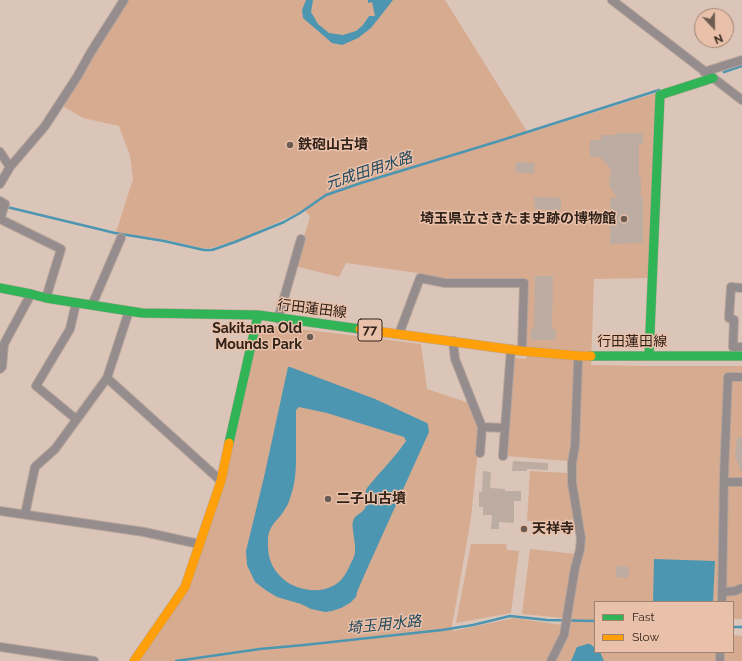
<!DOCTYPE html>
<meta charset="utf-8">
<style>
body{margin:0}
#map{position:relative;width:742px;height:661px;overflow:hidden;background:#dbc5b8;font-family:Raleway,sans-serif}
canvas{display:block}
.legend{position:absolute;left:594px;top:601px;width:140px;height:52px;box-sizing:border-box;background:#e9c1aa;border:1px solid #a08270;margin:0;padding:5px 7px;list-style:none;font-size:12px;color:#32231a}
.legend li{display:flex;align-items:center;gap:8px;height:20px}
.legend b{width:20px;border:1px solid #a08270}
.north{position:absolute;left:694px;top:8px;width:40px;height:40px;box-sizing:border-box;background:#e9c1aa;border:1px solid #a08270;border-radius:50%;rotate:158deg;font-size:11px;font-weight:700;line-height:16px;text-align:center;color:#32231a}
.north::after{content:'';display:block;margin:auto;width:14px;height:18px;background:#6d5c51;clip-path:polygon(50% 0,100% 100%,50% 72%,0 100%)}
</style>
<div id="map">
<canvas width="742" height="661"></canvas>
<ul class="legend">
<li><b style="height:5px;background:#30b455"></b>Fast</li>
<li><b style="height:5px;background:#ff9f0a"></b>Slow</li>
</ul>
<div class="north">N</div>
</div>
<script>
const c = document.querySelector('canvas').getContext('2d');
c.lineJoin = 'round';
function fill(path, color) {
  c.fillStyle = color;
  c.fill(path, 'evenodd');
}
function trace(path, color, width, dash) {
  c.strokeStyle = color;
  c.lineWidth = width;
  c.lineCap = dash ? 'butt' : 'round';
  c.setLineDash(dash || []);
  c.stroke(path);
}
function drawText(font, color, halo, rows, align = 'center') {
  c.font = font + ' Raleway,"Noto Sans JP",sans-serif';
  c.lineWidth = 3;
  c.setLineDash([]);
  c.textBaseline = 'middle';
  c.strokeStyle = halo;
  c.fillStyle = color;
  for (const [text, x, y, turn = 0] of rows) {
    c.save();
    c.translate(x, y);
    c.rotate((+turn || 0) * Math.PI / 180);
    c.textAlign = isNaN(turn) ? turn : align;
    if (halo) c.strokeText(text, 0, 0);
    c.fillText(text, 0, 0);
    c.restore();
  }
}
fill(new Path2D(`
 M127,0H445L528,133L656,93L649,278L594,279L591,365L646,366H742V619H733V602H595V652H733V635L742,636V661H137L187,590L260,324L421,344L427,389L469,403L480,429L471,518L456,604L452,625L453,631L514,618L562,625L563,618L522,614L530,549L576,554L577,540L573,519L563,522L527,521L530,471L567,473L568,461L506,456L514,358L526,359L528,281H443L418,273L346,263L339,277L295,266L310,217L304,209L296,214L238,240L212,248H202L166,240L133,235L116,232L133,179L130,156L119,126L83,118L61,105Z
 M471,544H506L507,550L519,551L511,613L456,623Z`), '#d7ab90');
fill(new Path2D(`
 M306,0H313L311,12L318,24L329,33L343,35L356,31L363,25L369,16H375L372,2L368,3V0H393L371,28L358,38L342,45L332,43L303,18L302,10Z
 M288,367H290L375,399L427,423L428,425L429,432L367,569L357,592L356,597L350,603L341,608L332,611L325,612L311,609L301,604L277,597L267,591L255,582L247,565L246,551L264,477ZM299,407L327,413L404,437L406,441C397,454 387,465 377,476C374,480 370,484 367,488C363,495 368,501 365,508C362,514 355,514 353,521C351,527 356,543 355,551C355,556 352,561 350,565C347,573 341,582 333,586C317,594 295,590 282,578C271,568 267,555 268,540C268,525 279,520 285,509C288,505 290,499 291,495C296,481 296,467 296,453C296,439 296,424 296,410Z
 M654,559L715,561L713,602H653Z
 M587,644H590L595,648V652H600L604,661H571L577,647Z`), '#4c96b2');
trace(new Path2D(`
 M724,72L742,66
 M7,207L115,233L164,241L204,250H212L235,242L284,222L300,213L326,195L361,183L499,141L659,90
 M733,627H742
 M176,661L260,649L304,645L442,630L473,625L510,616L547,620L595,621`), '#4c96b2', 2.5);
fill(new Path2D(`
 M616,133H643V144H639V178H641V197H643V243L610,244V198H617L609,185L611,169L600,157H590V140H601V135H616Z
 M516,162L535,163L534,174L515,172Z
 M534,197L561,198V211L535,209Z
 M535,276H553L552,329H556L555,340H531V329H534Z
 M737,437H742V472H741L735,456Z
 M513,461L548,463V470L527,469V471H512Z
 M483,471L491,472L490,488L505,489V491H521V501H514V523L499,522V529H491L492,515H483V507H479V492H482Z
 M616,566L629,567L628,578L616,577Z`), '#bdaca1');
const street = new Path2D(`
 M612,0L742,100
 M704,72L742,60
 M0,152L10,167L0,184
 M10,167L45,126L77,77L91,52L124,0
 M0,201L5,204L0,219
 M0,219L61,249L46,298
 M742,288L731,287L729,318L734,320L733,347H742
 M76,303L70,329L36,386L76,419
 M92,305L121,238
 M278,319L301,239
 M399,334L420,278L445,283H524L522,351
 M453,341L455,359L482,427L480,453
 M0,369L2,367L4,344L31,294
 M107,378L221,481
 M482,427L505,428
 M503,456L511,349
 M724,482H742
 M0,511L144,532L199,544
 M25,514L35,467L55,449L107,378L129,311
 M722,592L735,591L742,588
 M722,602L724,476L728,377H742
 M0,647L94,661
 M551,661L564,635L575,568L580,550L581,538L572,483V463L575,446L578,362
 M720,661V652`);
const fast = new Path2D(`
 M0,288L31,294L46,298L142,313L258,315L360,329
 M591,356H742
 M649,356L660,95L713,78
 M229,443L258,315`);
const slow = new Path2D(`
 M360,329L522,351L580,356H591
 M134,661L185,587L221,481L229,443`);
trace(street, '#b7a59b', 10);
trace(fast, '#b7a59b', 10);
trace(slow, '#b7a59b', 10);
trace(street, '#958c8d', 8);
trace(fast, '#30b455', 9);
trace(slow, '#ff9f0a', 9);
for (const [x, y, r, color] of [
 [290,145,4,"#6d5c51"],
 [624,219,4,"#6d5c51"],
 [310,337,4,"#6d5c51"],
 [328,499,4,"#6d5c51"],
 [524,529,4,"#6d5c51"]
]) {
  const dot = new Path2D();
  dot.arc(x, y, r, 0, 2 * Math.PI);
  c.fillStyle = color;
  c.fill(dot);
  trace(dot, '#e9c1aa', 1.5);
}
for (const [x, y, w] of [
 [370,330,24]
]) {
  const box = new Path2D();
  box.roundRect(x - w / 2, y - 11, w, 22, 3);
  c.fillStyle = '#e9c1aa';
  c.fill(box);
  trace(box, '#32231a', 1);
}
drawText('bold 13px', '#32231a', null, [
 ["77",370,330]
]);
drawText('bold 14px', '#32231a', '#e9c1aa', [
 ["鉄砲山古墳",298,145],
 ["埼玉県立さきたま史跡の博物館",616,219,"right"],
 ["Sakitama Old",302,329,"right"],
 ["Mounds Park",302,345,"right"],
 ["二子山古墳",336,499],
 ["天祥寺",532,529]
], 'left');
drawText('14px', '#32231a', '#e9c1aa', [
 ["行田蓮田線",312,309,7],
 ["行田蓮田線",632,342]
]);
drawText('italic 15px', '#20495e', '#e9c1aa', [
 ["元成田用水路",369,171,-18],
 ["埼玉用水路",384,625,-6]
]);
</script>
